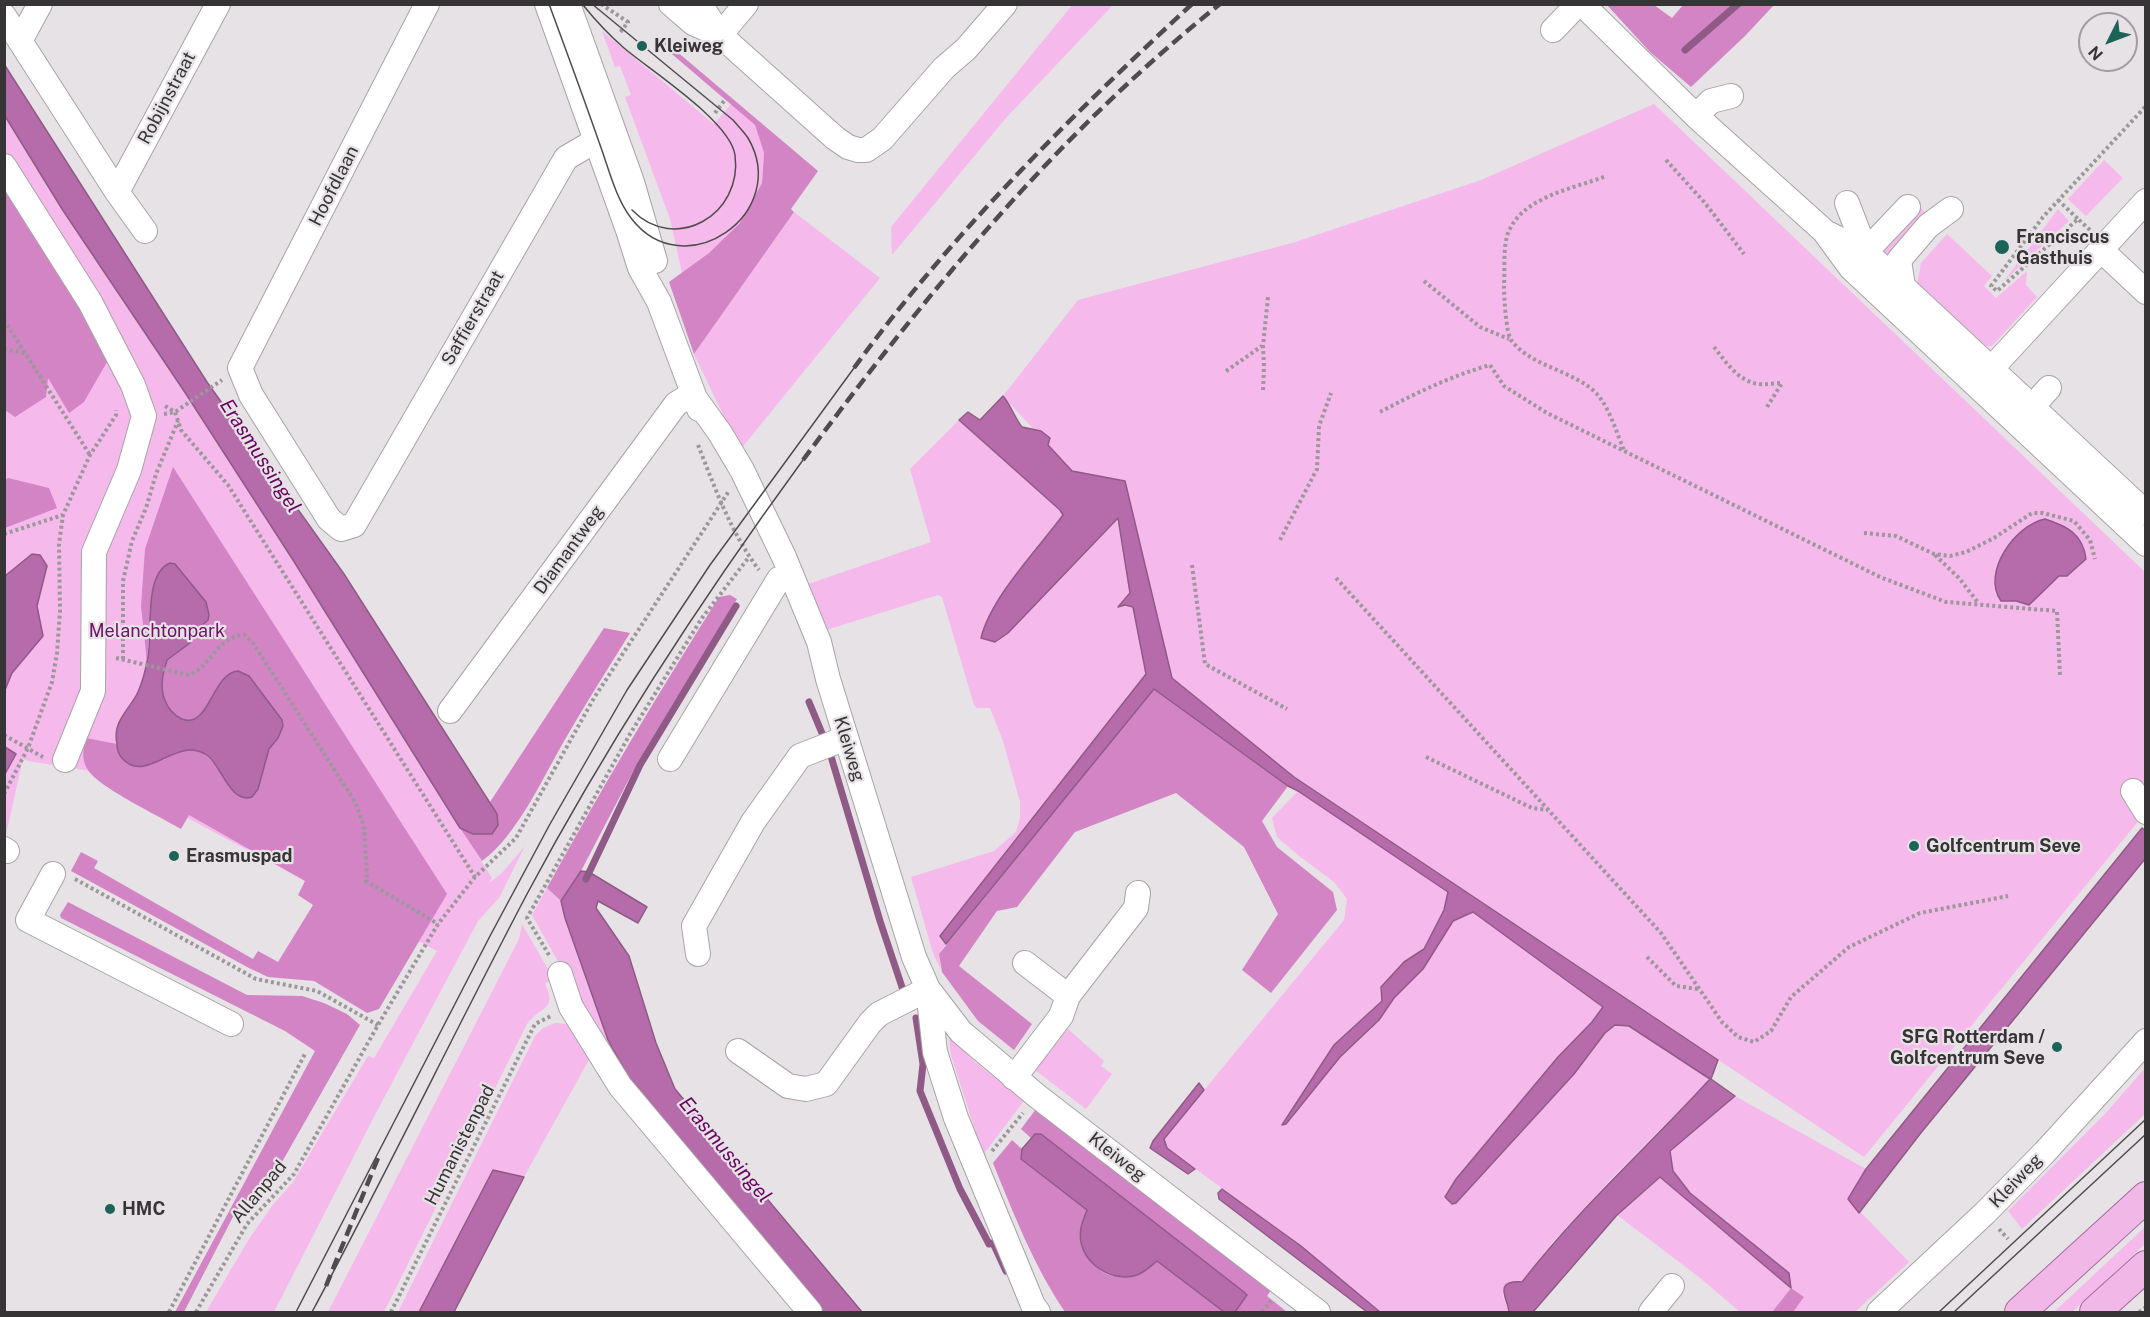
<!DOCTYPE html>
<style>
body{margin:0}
#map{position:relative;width:2150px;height:1317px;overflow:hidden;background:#e7e2e6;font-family:"Public Sans",sans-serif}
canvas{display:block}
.frame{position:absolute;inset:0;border:6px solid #363435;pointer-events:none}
.north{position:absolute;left:2078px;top:12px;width:60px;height:60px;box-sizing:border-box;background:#e7e2e6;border:2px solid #a09c9f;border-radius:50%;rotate:228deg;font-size:16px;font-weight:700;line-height:24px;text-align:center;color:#363435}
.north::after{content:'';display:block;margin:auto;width:21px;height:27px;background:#1d6458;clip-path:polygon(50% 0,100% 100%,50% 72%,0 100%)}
</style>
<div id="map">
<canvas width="2150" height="1317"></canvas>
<div class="frame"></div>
<div class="north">N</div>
</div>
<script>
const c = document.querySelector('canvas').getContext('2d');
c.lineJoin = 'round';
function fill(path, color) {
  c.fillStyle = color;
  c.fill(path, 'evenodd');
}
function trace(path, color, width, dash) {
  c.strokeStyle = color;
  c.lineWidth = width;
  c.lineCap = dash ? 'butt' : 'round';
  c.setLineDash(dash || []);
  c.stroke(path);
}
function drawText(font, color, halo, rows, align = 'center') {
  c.font = font + ' "Public Sans",sans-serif';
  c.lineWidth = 4.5;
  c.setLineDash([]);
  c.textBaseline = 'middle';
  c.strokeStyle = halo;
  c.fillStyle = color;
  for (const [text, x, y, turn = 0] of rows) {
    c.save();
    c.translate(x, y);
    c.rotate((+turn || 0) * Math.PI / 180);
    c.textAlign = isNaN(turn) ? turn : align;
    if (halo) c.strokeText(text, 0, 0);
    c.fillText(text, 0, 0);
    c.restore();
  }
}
fill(new Path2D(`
 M1073,4L1113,5L1006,118L892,255L891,227Z
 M602,31L714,124L731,104L755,125L764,153L762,183L740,224L709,253L682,273L670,219L625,97L631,95L620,66L615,67Z
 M5,101L492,878L489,883L502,873L525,846L499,898L478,921L377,1111L274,1312H206L249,1239L272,1206L293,1182L368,1056L374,1058L437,951L103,773L28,761L23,759L5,839V774L16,755L5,748Z
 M1654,104L2145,572V813L1864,1157L1294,777L1171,678L1125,481L1072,471L1003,396L1078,300L1292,243L1481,180Z
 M2104,160L2123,178L2086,216L2068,199Z
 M1917,204L1929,216L1889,264L1875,251Z
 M2058,209L2069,221L2004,281Z
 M794,212L880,278L740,450L694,354Z
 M1947,234L1992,276L1984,286L1996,298L2027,271L2026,285L2037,297L1992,346H1980L1917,286L1921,263Z
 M959,420L1060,510L1063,515L1006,588L1008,633L1118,517L1130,594L1119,606L1133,607L1147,674L941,936L946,944L939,954L941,970L933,953L911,877L994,851L1016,832L1020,818V802L1003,741L990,708H977L974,705L942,597L938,595L823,631L805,585L931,542L910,469Z
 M1298,791L1448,892L1445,910L1424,949L1404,962L1382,1000L1334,1045L1282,1125L1286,1124L1340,1057L1379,1020L1394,998L1423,969L1453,921L1473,912L1604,1007L1456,1203L1574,1074L1605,1033L1615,1025L1629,1026L1711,1079L1614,1176L1551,1244L1522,1282L1502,1293L1509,1312H1380L1301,1246L1167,1148L1164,1139L1344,920L1347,899L1334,882L1298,855L1277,837L1272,818Z
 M547,888L561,901L565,918L608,1040L627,1075L661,1131L597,1031L532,915Z
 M522,924L553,978L545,984C558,1010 540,1006 527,1024L384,1312H328L519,939Z
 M555,1023L568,1024L591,1056L524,1177L493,1170L419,1312H398L535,1036L543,1028Z
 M1068,1029L1104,1061L1101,1066L1112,1074L1086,1109L1035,1070Z
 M948,1034L975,1062L1024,1101L983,1155L951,1055Z
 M2145,1068V1114L2022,1229L2008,1211L2105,1114Z
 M1735,1096L1866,1169L1848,1199L1909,1262L1855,1312H1792L1804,1297L1791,1288L1772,1312H1740L1699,1277L1617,1215L1660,1177L1790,1287L1690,1193L1673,1171L1670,1151Z
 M2145,1227V1244L2072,1312H2054Z`), '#f6b9eb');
fill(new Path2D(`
 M1607,5H1654L1672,18L1683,5H1774L1745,36L1691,87L1650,52Z
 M662,39L818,171L791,209L794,212L694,354L669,282L709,253L740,223L762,183L764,153L755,125L666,49Z
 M4,181L98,337L107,362L84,402L69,413L48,378L46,397L15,417L5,410Z
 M173,467L447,894L379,1009L367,1013L314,981L268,977L249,968L71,871L81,852L98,861L94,868L253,959L258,951L278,962L313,905L298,895L305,881L189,815L181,829C161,817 98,787 88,770C81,760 83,749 86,738L117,744L118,750L164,760C202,729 218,772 239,796L256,793C262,780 264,764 269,751C273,740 284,734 282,720L249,676H226C216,688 209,710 196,719C191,722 187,721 182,719C158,708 161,681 167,660C173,655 181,651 186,646C194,639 196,630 204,623L160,570L152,597L147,662L141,606L145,549Z
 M8,478L49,488L57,508L5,528V480Z
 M730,595L737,599L639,760L581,871L561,901L547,888C601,789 659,692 719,597Z
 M604,628L630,633C609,667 587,701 567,736C544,775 518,835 482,861L460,828L473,834L497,814L490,802Z
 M1154,689L1288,786L1262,821L1277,847L1333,892L1337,910L1271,993L1242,970L1278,914L1244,847L1176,793L1075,832L1017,907L997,911L959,966L1032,1024L1014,1050L978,1021L942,972L939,954Z
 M68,902L247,995L302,996L324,1003L347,1014L360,1025L278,1169L236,1211L184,1312H175L315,1051L285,1031L61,918L60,915Z
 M1036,1109L1271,1290L1267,1296L1287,1312H1235L1247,1296L1035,1134L1031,1138L1021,1129Z
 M1012,1140L1022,1149L1021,1159L1087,1210L1081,1230C1085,1239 1092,1263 1099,1269C1115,1284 1143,1273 1157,1261L1224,1312H1065C1034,1266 1014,1215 993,1163Z
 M1791,1288L1804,1297L1793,1312H1772Z`), '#d284c5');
const water = new Path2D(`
 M4,64L207,382L344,574L497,814L498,825L492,834H473L460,828L293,560L186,394L62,209L5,116Z
 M1003,396C1011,405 1014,417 1022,427L1041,431L1050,438L1048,445L1072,471L1125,481L1172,678L1294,777L1718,1060L1711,1079L1735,1096L1670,1151L1673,1171L1690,1193L1789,1273L1791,1288L1660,1177L1617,1215L1533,1312H1509C1508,1299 1492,1280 1522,1282C1579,1208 1648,1147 1710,1079L1629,1026L1615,1025L1605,1033L1574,1074L1456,1203L1452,1204L1445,1197L1456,1179L1558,1057L1592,1022L1603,1007L1473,912L1453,921L1423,969L1394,998L1379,1020L1340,1057L1286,1124L1282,1125L1334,1045L1382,1001L1381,987L1404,962L1424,949L1444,910L1448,892L1298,791L1288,786L1154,689L946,944L940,936L1146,674L1133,607L1125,605L1118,607L1130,593L1118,518L1008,633L995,642L981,638C991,597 1038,549 1063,515L1060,510L959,420L968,412L980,420Z
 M2045,519C2067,526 2083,534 2086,559L2067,576H2059L2029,605L2016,601H2001C1981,573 2015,525 2045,519Z
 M32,554L40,555L47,566L37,606L43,636L12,673L5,690V576Z
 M170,563L175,564L206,602L209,615L208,620L198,629L190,643L167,660C163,673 160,685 164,698C167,707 173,715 182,719C209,730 212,673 238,671L249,676L282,720L283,726L278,738L269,749L258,789L252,797C231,804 222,768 209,757C179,731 146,788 121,757C119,754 117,748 117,744C112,721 129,711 138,692C143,681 146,668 148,657C153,633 143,574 170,563Z
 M5,747L16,754L5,774Z
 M2142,828L2145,830V859L1920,1134L1859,1213L1848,1199L1866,1169Z
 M581,871L589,872L647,907L638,923L598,901L596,908L629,956L656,1043L675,1089L862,1312H823L658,1121L627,1075L608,1040L565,918L561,901Z
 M1199,1083L1204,1090L1164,1139L1167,1148L1195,1169L1188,1174L1150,1148L1153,1141Z
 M1035,1134H1041L1244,1292L1247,1295L1235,1312H1224L1157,1261C1151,1266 1145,1272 1137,1275C1109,1284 1075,1259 1081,1228C1082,1222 1085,1216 1087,1210L1021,1159L1022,1149Z
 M493,1170L524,1177L454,1312H419Z
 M1222,1189L1301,1246L1380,1312H1367L1219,1199L1218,1193Z`);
fill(water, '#b66baa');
trace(water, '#905a87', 1.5);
trace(new Path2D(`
 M1685,50L1738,4
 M809,702L824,738
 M830,753L880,921L903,990
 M586,879L640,765L736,606
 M916,1018L923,1064L920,1091L960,1189L989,1244L993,1243L1006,1271`), '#905a87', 7);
const minor = new Path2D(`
 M427,4L240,368L251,395L329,519L341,529L354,525L566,158L595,141L614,134
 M547,4L628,230L640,268L659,302L699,409
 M568,4L632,182L655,261
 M671,4L693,23L720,35L700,4
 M746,4L720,35L835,138L848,147L858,150H866L882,139L944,68L966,49L1005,4
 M1582,4L1696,116L1824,231L1851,268L2146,544
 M4,16L117,192L145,231
 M1553,30L1578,4
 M20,41L40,4
 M1696,116L1711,101L1731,96
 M4,166L90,302L133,385L144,416L129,470L94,552L93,691L65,760
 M117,192L218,4
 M1847,203L1866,252
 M1829,234L1866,252L2146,513
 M2101,250L2146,292
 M1854,264L1908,207
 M1903,287L1899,260L1928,226L1951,209
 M1991,369L2146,201
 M692,394L720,433L742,470L784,557L819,642L828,679L914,957L928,989L961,1032L1037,1096L1318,1312
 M2021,419L2049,388
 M450,711L676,404L692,394
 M670,759L779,579
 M2133,791L2146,812
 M4,849L7,851
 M53,874L28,920L231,1024
 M698,954L694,926L753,822L800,756L846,738
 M1025,963L1068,996
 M560,974L571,1007L620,1086L810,1312
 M738,1051L788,1086L806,1089L826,1084L870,1023L879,1014L928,989L935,1052L956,1118L1033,1305L1038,1312
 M1014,1078L1061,1016L1068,996L1136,908L1138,893
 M1651,1312L1672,1286
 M1879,1312L1985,1213L2044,1153L2146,1041`);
const major = new Path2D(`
 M2020,1312L2146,1197
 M2095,1312L2146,1266`);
trace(minor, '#a8a3a7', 26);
trace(major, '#a86a9e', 32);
trace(new Path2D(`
 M601,4L628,22L619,34
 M715,113L724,101
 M1666,160L1705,203L1744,254
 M1604,177C1571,189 1519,198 1507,236C1503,252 1505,271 1504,286C1504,297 1506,332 1511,340C1530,365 1565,369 1589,387C1608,400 1615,430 1624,450
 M2058,200L2078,219
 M2090,230L2078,219L1997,291L1991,286L2043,217L2146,106
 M1424,281L1480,327L1509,339
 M4,320L90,455
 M1714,347C1726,362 1738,381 1758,384C1765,385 1774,383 1782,383
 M4,349L25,353
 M1226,371L1262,346
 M1263,390L1264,367L1263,346L1268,297
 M165,406L175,412L181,430L228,485L475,877
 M1767,407L1782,383
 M1380,412C1416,393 1451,376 1490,365L1504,386L1547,413L1880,577L1946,602L2057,611L2060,675
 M164,414L175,412L222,380
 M698,445C715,488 731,533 759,570
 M1864,533L1896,536L1934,554L1950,556L1966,552L1994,538L2032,513H2043L2074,521L2090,540L2095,559
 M4,534L63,515
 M1280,540L1317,469L1319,426L1331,393
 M1935,555L1959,578L1979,604
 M1192,565L1205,664L1287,709
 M1336,578L1661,933L1722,1022L1738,1037L1754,1042L1771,1031L1791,997L1849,947L1920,913L2008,896
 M116,658L189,675C211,667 218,635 245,635L253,643L355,802L364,826L367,873L366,881L438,924
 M123,659V581L132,541L146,508L156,474L178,421
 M4,735L43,757
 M1426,757L1532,808L1548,810
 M4,794L28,748L52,682L57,653L60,611L59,544L63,515L90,455L116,415V410
 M75,879L256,979L317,991L378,1025
 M549,955L527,918L630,734L702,618L749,557
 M1647,957L1676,986L1698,989
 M992,1151L1023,1113
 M1999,1229L2008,1239
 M169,1312L306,1052
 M196,1312L247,1224L294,1174L378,1025L438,924L475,877L516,838L594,698L729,491
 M391,1312L535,1024L551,1016
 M1262,1312L1271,1301
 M2139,1312L2146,1307`), '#9b979a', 4, [3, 3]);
trace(minor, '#fff', 24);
trace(major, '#f0b7e7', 30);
trace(new Path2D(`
 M549,4C566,50 583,96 599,142C608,166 615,197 631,218C684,288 792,213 748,138C744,132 738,126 733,120L592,4
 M583,5C596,21 609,35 624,48C651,71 730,121 735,155C743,215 675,254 632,210
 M296,1312L490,936L550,824L627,690L710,565L854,368
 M312,1312C386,1174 454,1033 527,894C608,742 702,598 803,460
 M1939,1312L2146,1119
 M1954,1312L2146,1134`), '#4f4c4e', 1.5);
trace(new Path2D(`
 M854,368C952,233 1070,117 1192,4
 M803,460C926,294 1058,133 1220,4
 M326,1286L380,1153`), '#4f4c4e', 4.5, [12, 6]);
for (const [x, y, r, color] of [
 [642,46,6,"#1d6458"],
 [2002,247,8,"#1d6458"],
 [1914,846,6,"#1d6458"],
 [174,856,6,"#1d6458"],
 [2057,1047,6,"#1d6458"],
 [110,1209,6,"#1d6458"]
]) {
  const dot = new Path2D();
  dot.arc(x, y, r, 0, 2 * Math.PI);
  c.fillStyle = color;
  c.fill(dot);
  trace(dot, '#e7e2e6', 2);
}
drawText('bold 18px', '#363435', '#e7e2e6', [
 ["Kleiweg",654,46],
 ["Franciscus",2016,237],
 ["Gasthuis",2016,258],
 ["Golfcentrum Seve",1926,846],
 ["Erasmuspad",186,856],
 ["SFG Rotterdam /",2045,1037,"right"],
 ["Golfcentrum Seve",2045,1058,"right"],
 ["HMC",122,1209]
], 'left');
drawText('18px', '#363435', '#e7e2e6', [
 ["Robijnstraat",167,98,-62],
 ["Hoofdlaan",334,186,-63],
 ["Saffierstraat",473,318,-60],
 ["Diamantweg",569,550,-54],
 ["Kleiweg",849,749,73],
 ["Humanistenpad",460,1145,-63],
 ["Kleiweg",1117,1157,38],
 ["Kleiweg",2016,1181,-46],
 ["Allanpad",259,1192,-50]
]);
drawText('18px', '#701267', '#e7e2e6', [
 ["Melanchtonpark",157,631]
]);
drawText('italic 20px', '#68055f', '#e7e2e6', [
 ["Erasmussingel",260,456,57],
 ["Erasmussingel",725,1150,50]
]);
</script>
